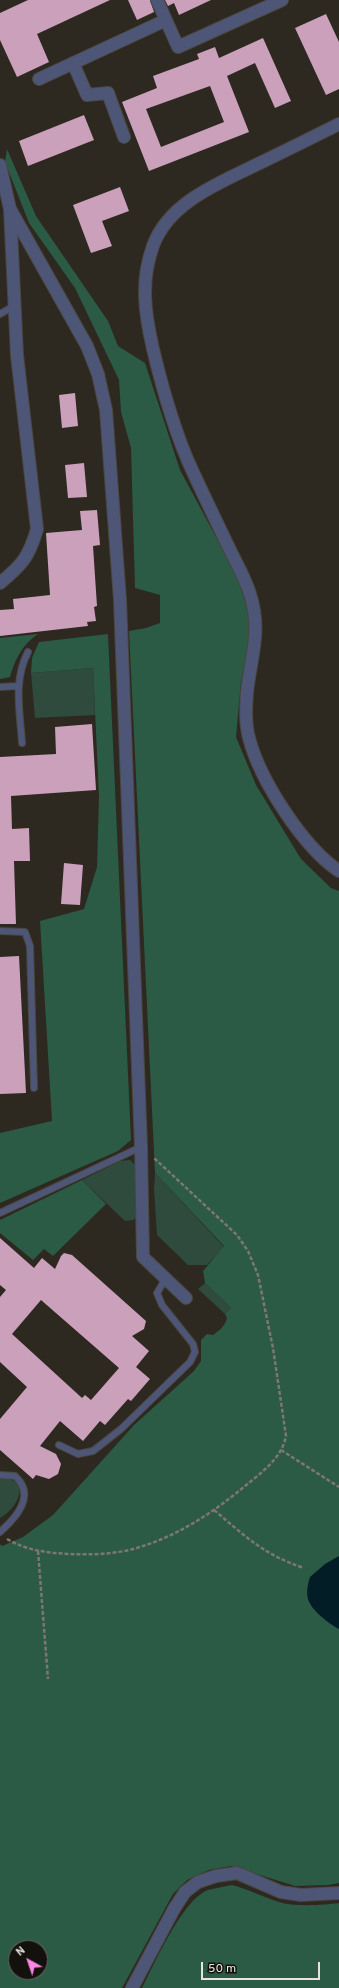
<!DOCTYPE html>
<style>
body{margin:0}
#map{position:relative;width:339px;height:1988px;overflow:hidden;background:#2d2820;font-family:Overpass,sans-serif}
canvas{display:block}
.north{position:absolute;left:8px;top:1940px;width:40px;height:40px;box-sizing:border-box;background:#13110d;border:1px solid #686561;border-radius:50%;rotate:320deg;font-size:11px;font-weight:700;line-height:16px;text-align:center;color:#e7e4df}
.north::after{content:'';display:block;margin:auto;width:14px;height:18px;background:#fc86e4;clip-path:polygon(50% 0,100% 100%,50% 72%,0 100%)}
.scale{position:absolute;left:201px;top:1962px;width:119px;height:18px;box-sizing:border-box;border:2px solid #e7e4df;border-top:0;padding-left:5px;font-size:12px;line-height:14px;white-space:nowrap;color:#e7e4df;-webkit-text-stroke:3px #13110d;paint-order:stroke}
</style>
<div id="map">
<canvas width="339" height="1988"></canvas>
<div class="north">N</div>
<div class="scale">50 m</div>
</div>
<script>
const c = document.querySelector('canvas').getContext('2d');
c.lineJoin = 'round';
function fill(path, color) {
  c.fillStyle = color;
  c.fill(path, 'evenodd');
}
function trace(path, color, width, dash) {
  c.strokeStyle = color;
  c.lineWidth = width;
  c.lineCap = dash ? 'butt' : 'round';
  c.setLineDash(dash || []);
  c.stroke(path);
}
fill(new Path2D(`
 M93,668L95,715L35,718L31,673Z
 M130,1160L136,1166L137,1217L133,1220L125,1221L82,1180L120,1161Z
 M155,1173L224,1247L207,1265H188L157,1235L154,1188Z
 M205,1283L231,1308L225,1314L198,1289Z
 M5,1478C32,1482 16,1510 0,1518V1479Z`), '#2e4b3d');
fill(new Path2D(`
 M7,149L36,216L108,321L118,346L145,363L180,470L236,574L249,613V648L241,682L236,737L256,785L301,859L331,888L339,891V1883L328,1885L295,1886L231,1866L209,1870L187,1880L173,1894L122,1988H0V1544L2,1546L23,1537L53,1515L134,1425L194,1371L201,1361V1340L207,1334L213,1335C220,1330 225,1326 227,1318L225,1314L231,1308L205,1283L203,1271L224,1246L155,1173L129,631L146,628L160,623V595L135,588L131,448L121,412L119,380L75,288L29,223L5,162ZM16,1948H40V1972H16Z
 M38,634C22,645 15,659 10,677L0,679V638Z
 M108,634L131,1140L118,1151L0,1203V1133L52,1121L40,921L84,909L97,867L99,796L93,668L31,673L32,658L39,642Z
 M82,1180L106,1204L53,1256L44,1249L33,1260L0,1233V1220Z
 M232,1885C248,1889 263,1897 279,1902C294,1907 323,1905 339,1903V1988H142C155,1963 182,1900 208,1890C215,1888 224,1887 232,1885Z`), '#2b5a45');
fill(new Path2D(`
 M339,1556V1629C329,1624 311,1610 308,1599C306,1592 308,1583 310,1577L325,1564Z`), '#031d27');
fill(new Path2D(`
 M28,0H110L37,34L49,62L17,77L0,40V13Z
 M128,0H150L154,12L137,20Z
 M165,0H211L179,15L174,3L168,6Z
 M326,14L339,42V89L326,95L295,28Z
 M263,38L291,101L275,108L255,63L227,76L249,132L149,171L122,102L157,88L153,76L199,59L197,54L215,47L219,58ZM210,86L224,122L161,147L146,109Z
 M84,115L94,140L28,166L19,141Z
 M120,187L129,211L102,221L112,246L91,253L73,205Z
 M75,393L78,426L62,428L59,395Z
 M84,463L87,497L68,498L65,465Z
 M97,510L100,545L93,546L97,606L94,607L96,621L87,622L88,626L0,636V610L14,609L13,599L50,595L46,533L82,530L80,511Z
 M92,724L96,790L11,796L12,829L29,828L30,861H14L16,924H0V757L56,754L55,727Z
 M64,863L83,865L80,905L61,904Z
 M19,956L26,1093L0,1094V957Z
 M0,1238L34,1268L42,1258L55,1269L61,1256L64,1253L72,1255L146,1321L144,1329L132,1336L149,1351L136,1367L150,1379L131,1401L128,1399L105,1425L100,1421L83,1441L60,1421L40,1446L56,1454L61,1464L58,1474L49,1479L36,1475L33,1479L0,1450V1419L27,1387L0,1362V1297L6,1290L0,1285ZM41,1300L119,1368L91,1400L85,1395L82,1398L12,1334Z`), '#cba0bb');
const service = new Path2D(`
 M0,314L14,306
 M0,687L18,686
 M22,743C20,712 13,680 28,652
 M0,931L25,932L30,946L34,1088
 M0,1213L141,1147
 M59,1445L78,1454L93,1451L121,1429L190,1362L195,1352L193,1344L162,1305L157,1293L166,1278
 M0,1475L15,1476C36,1495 17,1517 0,1532`);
const minor = new Path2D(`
 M157,0L178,47L282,0
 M73,63L87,95L108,93L124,137
 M39,79L166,20
 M339,124C313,137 287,150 262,162C222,182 169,201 153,246C140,282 145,314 153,349C163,391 174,431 192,470C205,498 218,525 231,552C238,566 246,580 250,594C262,631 251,656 247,692C246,707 245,723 249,738C260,780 303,847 339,871
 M0,165L10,209L17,355L37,529C29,557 22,565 0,583
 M10,209L87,346L98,374L106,410L120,600L141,1147L143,1257L186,1298
 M132,1988L174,1909L185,1892L198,1882L216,1876L237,1873L281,1892L301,1895L339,1893`);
trace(service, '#4b463f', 8);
trace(minor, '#4b463f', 14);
trace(new Path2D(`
 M281,1450L339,1487
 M214,1510C245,1536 264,1555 304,1568
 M7,1539C28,1551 48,1553 71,1554C94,1555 121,1554 143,1546C181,1534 215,1511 245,1486C261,1473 282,1458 286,1436L273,1348L258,1275L248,1251L237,1235L154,1158
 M38,1551L48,1679`), '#7c7871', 2.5, [4, 2]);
trace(service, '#4d5677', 6);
trace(minor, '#4d5677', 12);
</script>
